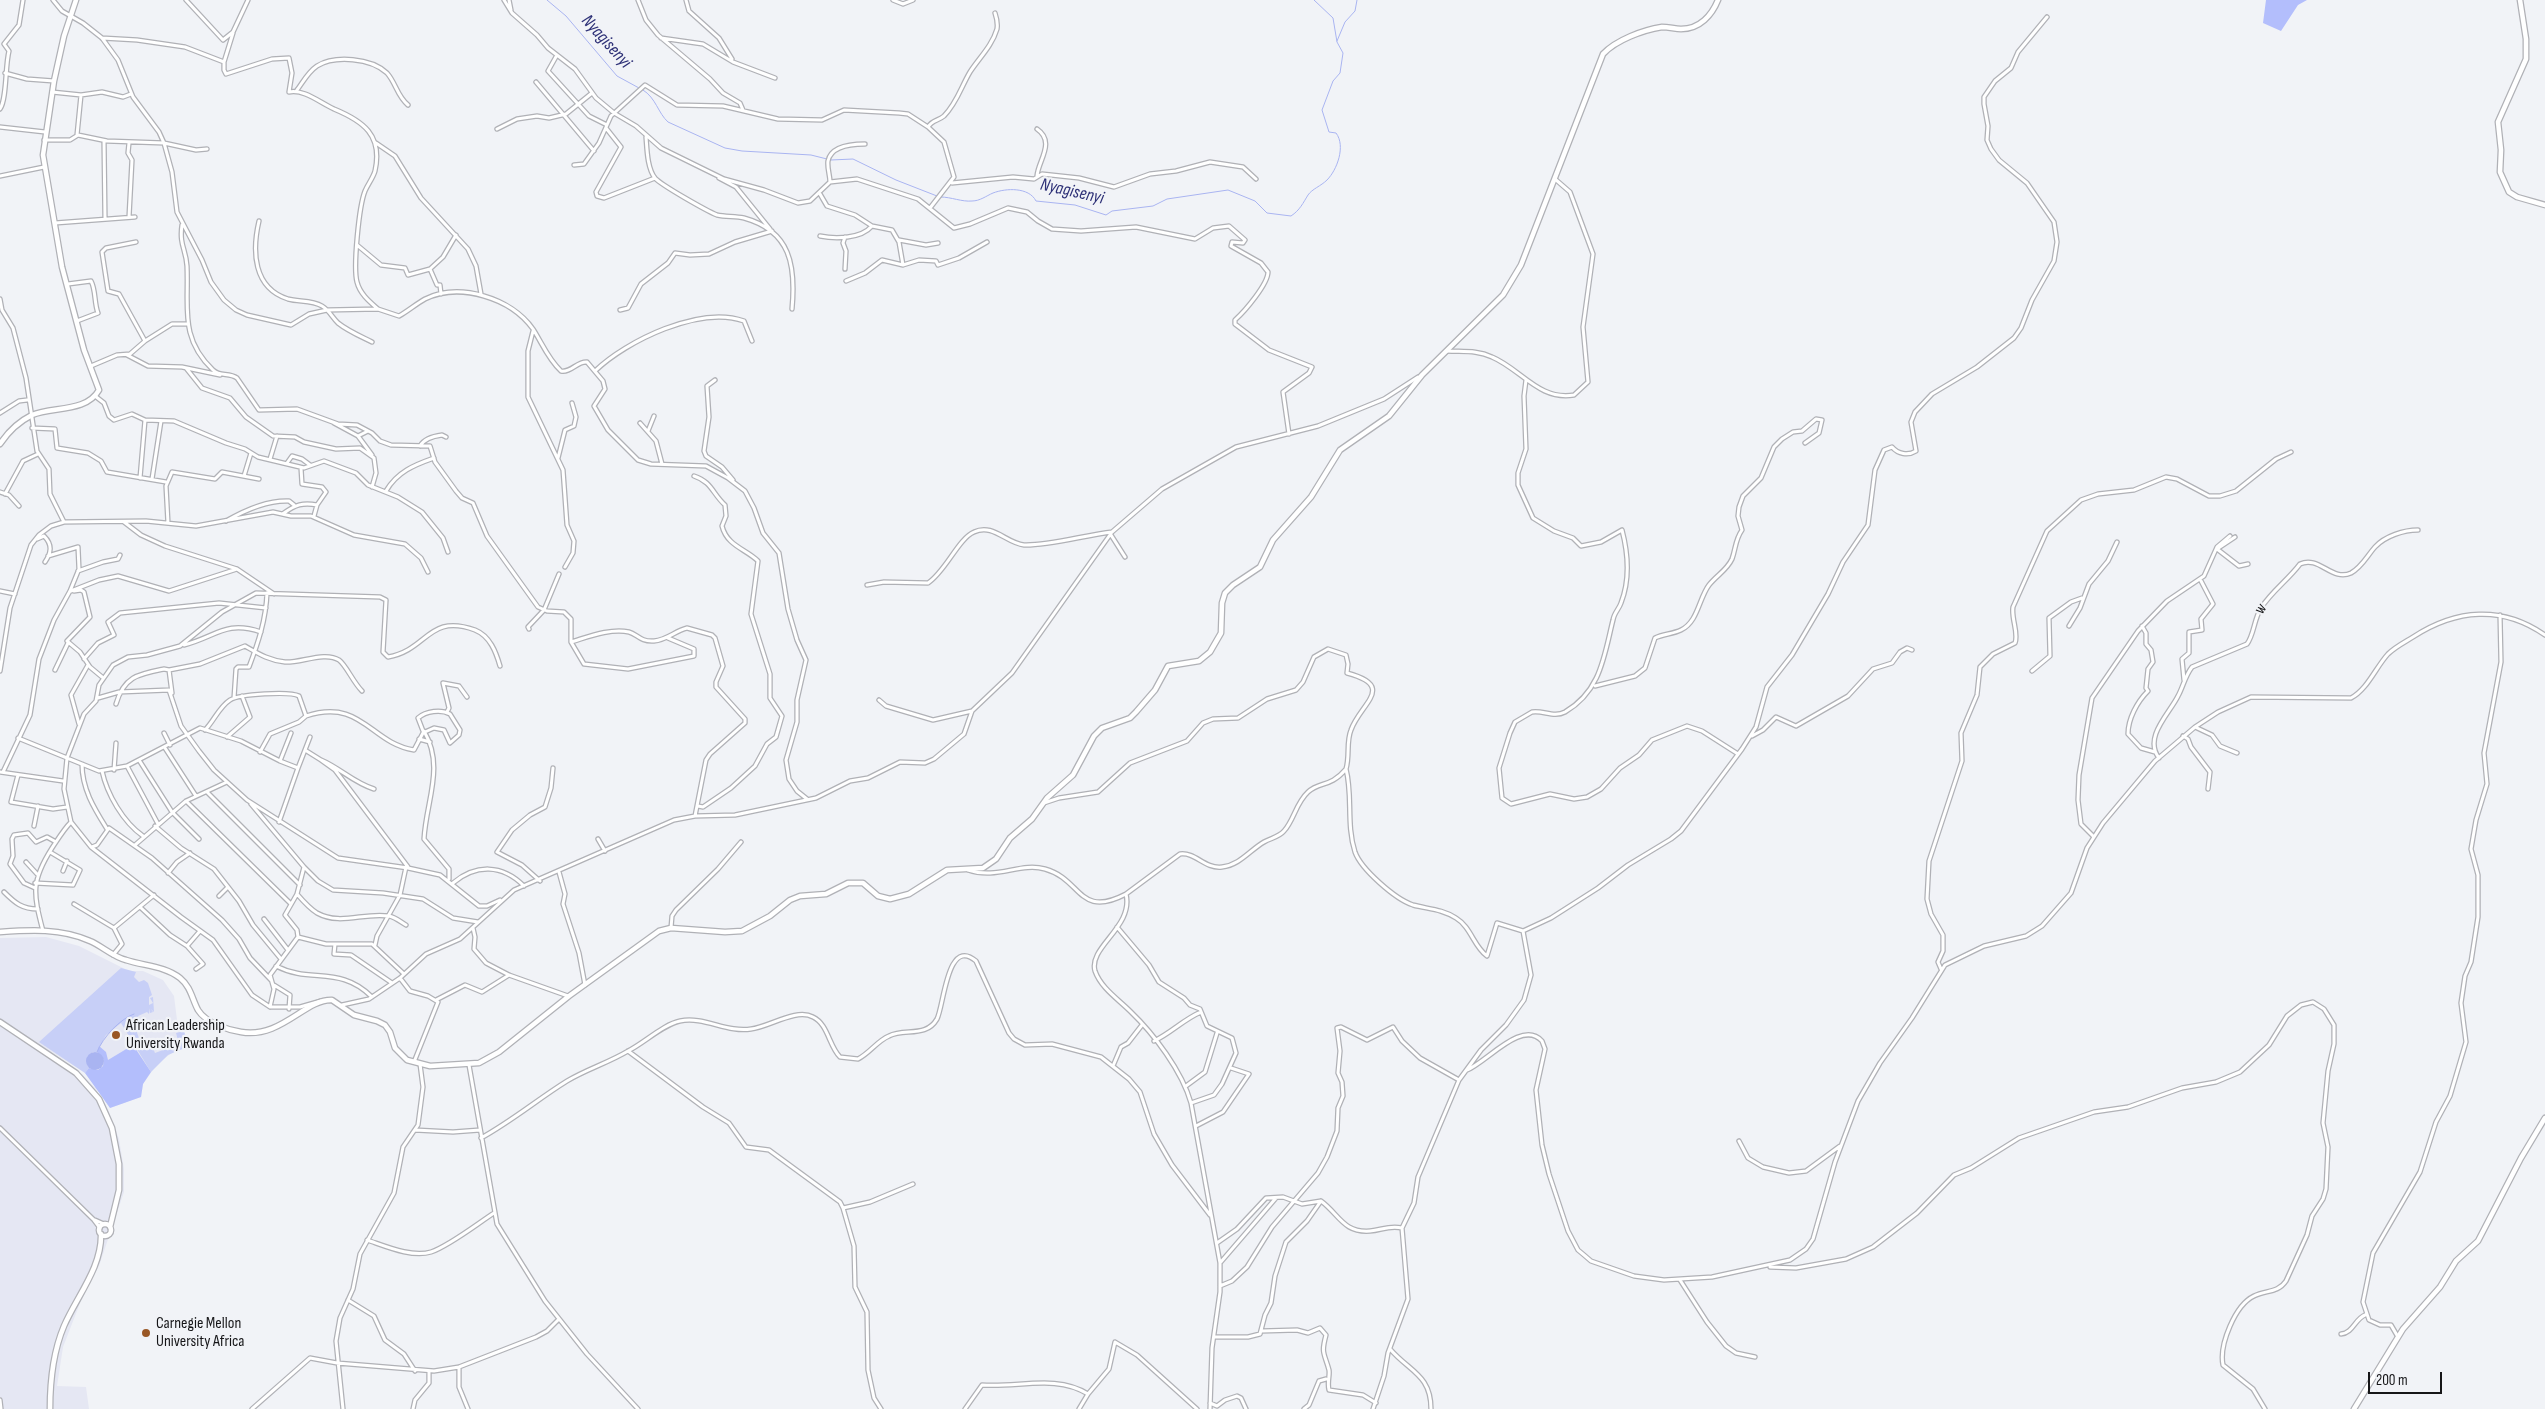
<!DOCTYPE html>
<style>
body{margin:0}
#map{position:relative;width:2545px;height:1409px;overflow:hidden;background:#f1f3f7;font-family:"Sofia Sans Condensed",sans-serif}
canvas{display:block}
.scale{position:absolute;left:2368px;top:1372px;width:74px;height:22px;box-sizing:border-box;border:2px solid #161618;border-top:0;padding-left:6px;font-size:15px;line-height:18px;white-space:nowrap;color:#161618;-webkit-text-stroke:4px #f1f3f7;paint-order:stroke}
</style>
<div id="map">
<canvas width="2545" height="1409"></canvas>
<div class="scale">200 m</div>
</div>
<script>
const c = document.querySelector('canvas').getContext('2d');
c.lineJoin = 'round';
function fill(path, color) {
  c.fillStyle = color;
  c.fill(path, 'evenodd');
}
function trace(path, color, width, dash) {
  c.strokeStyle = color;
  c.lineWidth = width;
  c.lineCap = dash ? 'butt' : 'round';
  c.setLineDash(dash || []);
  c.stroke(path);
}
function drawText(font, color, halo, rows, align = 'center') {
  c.font = font + ' "Sofia Sans Condensed",sans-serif';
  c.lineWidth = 4.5;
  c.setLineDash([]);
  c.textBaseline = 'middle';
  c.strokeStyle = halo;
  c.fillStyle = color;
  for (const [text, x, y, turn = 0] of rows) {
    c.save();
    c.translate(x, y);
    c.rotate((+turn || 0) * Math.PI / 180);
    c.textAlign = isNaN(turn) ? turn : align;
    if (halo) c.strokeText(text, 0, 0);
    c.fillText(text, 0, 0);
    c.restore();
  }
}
fill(new Path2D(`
 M46,937L79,946L129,971H143L163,980L174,996L177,1020L188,1048L173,1052L157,1064L143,1084L141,1097L110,1108L99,1092L85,1073L47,1049L83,1075L96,1089L108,1109L119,1139L124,1169V1192L99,1266L82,1298L63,1347L57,1386L86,1387L89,1409H0V938Z`), '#e5e7f3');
fill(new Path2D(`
 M121,968L136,972L134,977L139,982L144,980L148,983L152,995L149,997V1005L153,1003L150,998L153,997L154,1012L151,1009L153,1012L150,1013V1008L149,1014L147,1012L138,1016L140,1022L134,1024L141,1044L150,1041L155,1053L171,1047L170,1044L178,1040L176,1033L184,1031L189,1046L168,1055L151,1072L121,1023L106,1035L97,1052H93L87,1057L89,1068L85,1073L39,1042Z`), '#c7cff7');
fill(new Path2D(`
 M2266,0H2307L2298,5L2281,31L2263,23Z
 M133,1045L151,1072L143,1084L141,1097L110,1108L85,1073L89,1068L98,1070L103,1066L104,1060L97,1052L99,1046L106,1052L108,1060Z`), '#b3befc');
fill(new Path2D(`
 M86 1061a9 9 0 1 1 18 0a9 9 0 1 1-18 0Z`), '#a9b4f1');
trace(new Path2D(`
 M547,0L566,16L617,76L639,88
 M1337,41L1345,22L1355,11L1357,0
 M643,90C656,98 658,113 668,122L725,148L742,151L811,155L831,160L853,159L896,180L937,196
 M941,197C951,197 962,202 972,201C980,201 986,196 993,193C1006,188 1029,187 1036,201L1075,205L1106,215L1112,211L1153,206L1167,199L1228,190L1255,201L1267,213L1291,216C1300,210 1303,203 1308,195C1312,189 1321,186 1327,180C1337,170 1346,146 1336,133L1329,132L1322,110L1333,81L1340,73L1343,53L1337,42L1333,18L1314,0
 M97,1052C103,1037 120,1019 134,1014`), '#a9b4f1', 1);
const minor = new Path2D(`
 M53,0L62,11L83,23L102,38L118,60L133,97L159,132L164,143L172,172L177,212L202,260L211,282L224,300L236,310L247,315L291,325L309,314L327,310L378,309L399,316C408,311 416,304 425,299C460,282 511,298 533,329C542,343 548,359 561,371C571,373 577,361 587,362L603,381L605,389L594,406L608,430L638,460L651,464L706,466L728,478L745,491L754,508L763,533L779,553L788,609L797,640L806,660L797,700V722L786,760L789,779L797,791L807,799
 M186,0L223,40L233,32L248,0
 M504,0L512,13L537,35L548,48L575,69L596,98L614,113L636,126L661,148L724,179L764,190L798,203L810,201L830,182L857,179L918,199L954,228L970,224L1008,208L1027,212L1038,221L1052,229L1081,231L1136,227L1195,239L1213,228L1229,226L1245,240L1243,243L1232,242L1231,246L1261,263L1268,272C1268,284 1245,311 1235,320V324L1269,350L1312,367L1309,373L1283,392L1289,434
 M509,0L511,10
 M638,0L646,20L658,35L710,79L723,93L740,103L743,110
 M686,0L689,11L719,38L732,59
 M893,0L903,4L913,0
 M102,38L137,40L185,47L224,62V70L226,74L272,59L289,58L292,73L289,92C304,89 319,102 334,109C363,121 383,135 375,171C373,178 368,184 365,191C359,206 353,267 357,282C360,294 370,302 378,309
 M661,38L703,44L733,62L775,78
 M557,55L548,71L589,116L607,125
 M224,62L233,33
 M5,73L27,79L54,81
 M536,82L594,151
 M297,90C303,82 308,72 317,66C335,55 371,58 387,73C396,83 397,96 408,105
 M52,92L81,95L102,92L123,97L131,94
 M0,109C7,99 5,66 9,51L4,44L19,25L23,0
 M0,127L45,132
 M928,127C932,120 938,121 944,116C957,103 961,87 970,72C979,58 992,46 997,29C998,23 997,19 995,13
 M606,128L621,147L596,192L597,196L604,198L655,178
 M497,129L517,119L537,116L549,118L566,114L592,93
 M1037,129C1056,142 1038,161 1037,176
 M77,135L81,95
 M646,137C647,148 647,168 655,178C661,185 707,211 717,215C726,217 735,216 744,218C791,231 796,266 792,309
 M44,140H70L78,135L107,141L164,143L196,150L207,149
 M104,141L105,218
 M129,143L128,153L132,160L129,217
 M376,143L395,156L421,198L468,249L476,266L481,294
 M574,165L584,164L599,143L611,116L645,85L677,105L723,106L778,119L822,120L844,110L899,113L908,114L928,127L944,142L954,177L930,208
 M0,176L44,167
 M719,178L736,187L770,229
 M830,182C830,175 827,168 828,161C831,146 852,144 865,144
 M952,183L1013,177L1034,179L1042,174L1079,178L1114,187L1150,174L1176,171L1210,162L1243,167L1256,179
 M820,194L827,206L855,215L872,226L892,230L899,242L903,265L882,260L865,273L846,281
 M259,221C252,251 253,288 288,299C299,302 312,300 322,306C329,310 332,317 338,323C348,331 360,336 372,342
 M55,223L135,217
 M182,225C179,245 186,249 187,266C189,307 179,338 213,370C220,377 229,372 237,378L259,410L297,409L338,424L357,425L372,433L380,441L391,445L430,446L435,462L456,491L462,498L473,503L487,536L538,607L547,611L564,612L571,619V642L584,664L628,669L694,656V649L668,638
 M820,236C835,239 861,239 872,226
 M845,237L843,243L846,251L845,269
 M899,240L926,245L938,243
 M357,245L381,265L405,268L408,275L430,269L437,285H440L441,294
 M903,265L919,260L936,261L938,265L959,258L987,242
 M430,269L443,257L456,235
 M68,284L91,281C96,290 94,303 98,313L77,321
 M0,299L2,310L13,328L26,378L37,451L49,469L50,494L64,522
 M620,310L628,308L641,284L668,263L675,253L690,255L709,254L735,242L772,231
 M533,331L528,351V397L563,470L567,525L574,541L573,553L565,567
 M145,341L172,324H187
 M1447,351C1463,352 1477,350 1492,357C1521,369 1539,401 1574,395L1588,382L1583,327L1593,254L1570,192L1555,179
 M127,355L148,366L182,367L220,375
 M91,366L117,355L130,354L145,341L119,294L108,291L102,252L106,248L136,242
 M186,368L202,388L230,398L246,417L273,436L295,437L304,442L336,449L360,448L374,458L376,473L372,487
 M595,371C626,341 700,305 744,321L752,341
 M715,380L707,386L709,417L704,451L706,456L722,467L733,480
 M1526,380L1524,396L1526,449L1518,473V485L1533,518L1554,531L1573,538L1581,546L1601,542L1622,530C1628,553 1630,580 1621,603C1619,609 1614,613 1613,620C1604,656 1601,691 1565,712C1554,718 1543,710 1532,712L1515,722L1510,733L1499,768L1502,798L1511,804L1550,794L1574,799L1587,797L1601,789L1620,768L1639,755L1652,740L1687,726L1702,731L1738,754
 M95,396L104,403L109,416L114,420L132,414L145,420L174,421L226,443L245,449L258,457L304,468L324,461L356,473L368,485L398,497L422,512L443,538L448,552
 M0,413L19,401L27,400
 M334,423L358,436L372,455
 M640,423L656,441L662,464
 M32,428L55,429L57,448L88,453L101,461L107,472L166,482
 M648,431L654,416
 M358,436L368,431
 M420,446C424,439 434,436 442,435L446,437
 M558,458L565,430L574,426L576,417L572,403
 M270,459L277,436
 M287,463L292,456L302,459L310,465
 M301,468L302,484L322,487L326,492L317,505
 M244,476L251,453
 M694,476C712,482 712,493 725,505L726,516L722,526C727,546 746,549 758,561L751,614L770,674V698L782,716L776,737L767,744L755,766L731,788L703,807L698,806
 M140,478L145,420
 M152,479L161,421
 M386,491C397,472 414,465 434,458
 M0,492L9,495L19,506
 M5,494L23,461L38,454
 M284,513C295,505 303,502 317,505L314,516
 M226,521C245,510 267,500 289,501L294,505
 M124,522L141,535L165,546L237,569L274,594
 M168,523L166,486L172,472L215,479L222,472L259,479
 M1111,535L1125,557
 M37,539L44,536C53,545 51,553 45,562
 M2217,549L2239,566L2248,564
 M2217,549L2235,537
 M78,571L103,562L118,559L120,555
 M867,585L884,582L928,583C946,571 958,539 974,532C993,523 1006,543 1024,545C1047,546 1086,535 1112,532
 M0,591L15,594
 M71,591L99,580L118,576L169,591L237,569
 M74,591L81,590L84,592L90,617L67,641L80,652L90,667L102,677
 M2069,626L2080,608L2089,584L2108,561L2117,542
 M2142,626L2146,633V644L2151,650L2153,662L2148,669L2146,688L2148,691C2137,702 2128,719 2128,734L2141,748L2155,752
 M529,629L528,627L544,610L559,574
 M571,642C588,637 610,628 629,632C637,634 640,642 654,641C667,640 675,631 687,628L712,635L715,638L723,666L716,682V687L745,719V723L710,754L706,760L695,816
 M184,645C216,637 225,620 261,632
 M84,659L98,643L114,635L108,622L120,613L219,603L266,608
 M55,670L68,643
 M169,670L200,664L245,646C259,654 268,660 285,662C301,663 325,651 339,660C346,665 353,682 362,691
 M0,671L10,608L31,545L39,535L51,526L64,522L146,521L196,526L273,512L291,516H311L354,535L405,544L421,558L428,572
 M2032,671L2050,656L2049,618L2071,602L2082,598
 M2184,680L2182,659L2189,653V632L2202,630L2201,619L2213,604L2200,579
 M1595,686L1635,676L1645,668L1655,638C1663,634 1673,634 1681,630C1698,622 1699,598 1709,585C1717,575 1727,570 1732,559C1736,548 1735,540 1742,530L1738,516L1739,507L1743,496L1761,478L1774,447L1782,439L1793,432L1802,431L1816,419L1822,420L1819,433L1805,443
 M98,698L119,692L169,690L181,726L199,751L214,770L247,800L338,858L408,868L440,875L479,906H487L500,900
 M234,698L236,669L238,667H249C258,643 266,620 267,593
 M879,700L886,706L933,720L972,711
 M116,704C124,676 139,674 164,669L169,670L172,693
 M447,712L449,708L443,683L459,686L467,697
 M79,724L71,695L88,665
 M2195,727L2212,735L2220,746L2237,753
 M205,730C214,721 219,707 230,700C239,694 290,691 299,696L306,716C362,698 370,743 414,750L424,731C445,767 426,801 424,839L449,869V879
 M423,731L418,718C426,711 441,709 450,714L460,730L459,735L450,743L444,730L434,728L425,732
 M164,733L170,745
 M1752,736L1763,730L1776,717L1796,726L1848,696L1873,669L1892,663L1900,652L1907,648L1912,650
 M2183,736L2188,739L2191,747L2210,772L2208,789
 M227,737L250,717L242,696
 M18,738L99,771L127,766L200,728L241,741L280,761L291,733
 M419,739L430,742
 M165,748L196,796
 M305,750L321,760
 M260,752L270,734L299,722L306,716
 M2159,758C2143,737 2170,713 2178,696C2183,687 2185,676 2192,667L2247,644C2254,635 2254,619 2261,608C2272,591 2288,580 2300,564C2319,555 2332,582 2351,573C2362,567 2367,556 2375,547C2385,536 2404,530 2418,530
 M139,760L172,812L199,839
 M82,764C82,789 94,808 107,829
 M127,766L158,824
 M298,768L310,737
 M114,770L116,743
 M102,771C107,794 123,822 143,836
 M0,772L63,781
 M3,772L30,715L39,659L54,620L70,591L79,569L78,547L48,556
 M18,775L11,802L53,809L67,807
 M374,789C354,783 340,768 321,760L335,770L408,867
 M207,792L300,885
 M186,801L291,904
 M1044,803L1059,798L1098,792L1130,763L1187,741L1203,723L1213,719L1238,718L1267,699L1296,690L1303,682L1314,657L1328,649L1346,655L1348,664L1347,673C1397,686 1360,704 1351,730C1346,742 1350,756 1346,769
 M251,804L304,867L297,894L285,915L297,930L298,937L270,975L274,989L270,1007H300L321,1001
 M71,822L91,847L181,917L213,940L252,995L270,1007
 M279,822L298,768L280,761
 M34,826L38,806
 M155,826L181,848L214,869L239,901L253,925L281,959
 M2093,836L2081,824L2078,800L2079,775L2092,698L2138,631L2167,601L2204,576L2217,547L2230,536
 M598,839L605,851
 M135,845L186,801L227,782
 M92,847L97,845L109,828L152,858L222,920L239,939L250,958L271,980
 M26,862L37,874
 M304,867L318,881L333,890L383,893L423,899L453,918L478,922
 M968,870C997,880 1020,862 1045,869C1082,879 1078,919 1126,894C1134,927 1088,947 1095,971C1101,988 1118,999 1130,1011C1154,1034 1182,1071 1191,1103L1220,1263V1292L1212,1348L1210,1409
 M63,871L67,861
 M559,872L565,894L563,904L579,953L585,985
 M168,873L177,862L190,853
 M540,881L522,865L497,852L512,830L530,815L545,807L551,788L553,768
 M35,883L73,885L80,870L50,852
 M453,883C476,864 502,864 524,886
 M35,888L24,883L10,864L13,856L12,839L14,835L28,833L36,842L47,837L56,842
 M4,892C15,903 22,909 38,909
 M297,894C303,901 309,908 317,913C341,926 363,912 389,916C395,917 401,922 406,925
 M1126,894L1180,854C1196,852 1204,869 1222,867C1240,865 1250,850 1264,842C1271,838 1279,837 1284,831C1294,820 1296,803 1308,792C1320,781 1330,788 1346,769C1353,796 1346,824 1355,852C1361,869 1395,899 1413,905C1428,909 1442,909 1456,918C1471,927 1474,947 1487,956L1497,923L1523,931L1551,918L1598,888L1628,865L1671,839L1681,831L1742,749L1756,727L1767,687L1792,655L1828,594L1843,562L1868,525L1875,470L1884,450L1892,447C1898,454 1908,456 1916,451L1911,422L1915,412L1932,394L1977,367L2014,338L2021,328L2032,300L2054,261L2057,242L2054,222L2027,183L1999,160L1991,149L1987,140L1988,126L1984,104V97L1995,81L2011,68L2018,52L2047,17
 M219,896L227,888
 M74,904L114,928L122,944L113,955
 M140,907L170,935L187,946L203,964L196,969
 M264,919L288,950
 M1117,927L1149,965L1159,982L1184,998L1190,1005L1200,1009L1207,1026L1232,1038L1236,1053L1222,1084L1214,1095L1191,1103
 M114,928L154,895
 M473,928L475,937L474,949L486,963L509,975L568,996
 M671,928L672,916L676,910L718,869L741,842
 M43,931C33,893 31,881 52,848C58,839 64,829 71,822L64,789L67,758L84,714L96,701L99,685L113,665L128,657L147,655L180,646L222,612L256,593L380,597L386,600L383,652L388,657C428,650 428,613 475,630C490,636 496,652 500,666
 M298,937L326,944H372L404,974
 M335,944L334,954L351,955L392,983
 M375,945L377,936L400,895L406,867
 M187,946L200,931
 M276,966C311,984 340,965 372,997
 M1941,969L1938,962L1943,951V935L1931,914L1927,899L1929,861L1962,761L1961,733L1977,695L1980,667L1993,654L2015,643C2019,633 2011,619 2013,607L2047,531L2081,500L2098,494L2134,490L2166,477L2177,479L2209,496H2220L2236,491L2276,459L2291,452
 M400,978L410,991L428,996L438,1002L414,1062
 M274,985L290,995L289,1009
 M436,1000L465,985L482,992L509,975
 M342,1005L369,999L400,978L426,954L460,939L514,890L674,820L695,816L735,815L816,798L850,781L868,778L900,762L925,763L934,759L964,734L972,711L1012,673L1112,532L1162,489L1236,447L1318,426L1384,399L1418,377
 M1154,1041C1171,1033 1184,1019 1201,1012
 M628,1051L703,1107L729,1123L746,1147L769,1150L840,1202L843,1208L854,1246L855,1287L867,1312L868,1370L874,1398L881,1409
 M469,1065L497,1224L545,1301L587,1354L638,1409
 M1113,1066L1121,1047L1128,1043L1142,1025
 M1467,1070C1487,1062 1522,1019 1542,1041L1545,1049L1536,1090L1542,1145L1549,1174L1568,1231L1578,1250L1584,1255L1591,1261L1634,1276L1664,1280L1712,1277L1790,1260L1806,1249L1813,1239L1835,1162L1858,1101L1880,1063L1912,1018L1945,965L1984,946L2026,936L2042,926L2071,893L2087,848L2103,823L2155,761L2195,727L2218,712L2251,697L2351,698C2367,690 2376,667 2388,654C2395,647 2405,642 2413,637C2456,609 2502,605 2545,635
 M1186,1086L1205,1072L1217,1033
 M1196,1126L1223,1112L1249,1074L1231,1068
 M0,1128L94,1220L100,1228
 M415,1130L453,1132L480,1130
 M481,1138C512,1121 538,1099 567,1081C587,1069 608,1063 628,1051C644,1043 664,1024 680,1021C704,1016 727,1033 751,1029C769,1027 796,1008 813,1017C828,1024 829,1046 840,1057L858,1059C870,1053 877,1041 889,1036C905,1028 926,1038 937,1019C944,1006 947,936 976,961L1009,1033L1014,1039L1025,1045L1052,1044L1101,1057L1129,1079L1140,1092L1154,1134L1172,1165L1210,1215
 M1739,1141L1748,1158L1763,1167L1789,1173L1806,1171L1840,1146
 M843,1208L870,1202L913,1184
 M95,1220L104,1224
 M367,1240C385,1246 412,1258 431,1252C449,1246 477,1224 494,1213
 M1217,1243L1237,1229L1266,1198L1283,1197L1302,1204L1321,1201C1339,1214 1343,1233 1370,1231C1382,1230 1389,1225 1402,1228
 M1220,1263L1276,1198
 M1770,1267L1796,1268L1846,1259L1873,1247L1917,1213L1954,1175L1971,1168L2019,1138L2094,1112L2128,1107L2182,1088L2216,1082L2240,1072L2269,1045L2287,1016L2301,1005L2313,1002L2324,1009L2334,1025V1044L2328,1071L2323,1123L2328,1147L2326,1189L2323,1199L2312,1216L2307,1235L2286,1281C2278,1293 2266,1290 2254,1296C2235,1305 2219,1345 2223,1365L2253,1389L2265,1409
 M1680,1280L1707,1322L1726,1346L1736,1353L1755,1357
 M1220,1286L1232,1281L1247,1267L1272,1227L1318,1173L1327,1157L1337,1131L1338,1108L1343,1096L1342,1082L1338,1073L1340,1051L1337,1028L1341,1027L1367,1040L1393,1027L1402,1041L1420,1058L1459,1080L1481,1050L1506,1025L1524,1000L1531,975L1523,931
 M348,1300L374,1316L385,1340L404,1354L415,1371
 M1262,1331L1297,1330L1308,1333L1320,1328L1326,1335C1321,1354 1324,1352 1329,1370C1330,1376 1327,1382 1329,1390L1363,1395L1376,1403
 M2341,1334C2353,1333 2355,1319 2365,1315
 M1214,1337H1248L1260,1334L1265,1315L1271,1303L1275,1276L1286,1242L1307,1221L1321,1201
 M2398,1337L2391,1325H2380L2369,1320L2363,1302L2373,1253L2420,1172L2436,1122L2450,1096L2466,1042L2461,1003L2465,976L2471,962L2478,917V875L2471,849L2476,820L2487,784L2484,753L2501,662L2500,615
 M1390,1349C1410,1372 1431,1375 1431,1409
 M459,1367V1387L468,1409
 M0,1400L1,1409
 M1210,1403L1217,1406L1225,1400L1237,1396L1241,1398L1246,1409
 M252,1409L310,1358L337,1363L434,1371L459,1367L536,1337L547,1331L559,1319
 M343,1409L336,1341L340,1318L353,1289L360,1254L394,1193L403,1147L418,1125L423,1087L420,1064
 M413,1409L415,1400L429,1383V1372
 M965,1409L982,1385C1018,1388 1056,1374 1088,1394
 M1079,1409L1088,1394L1109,1369L1115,1342L1137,1355L1197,1409
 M1304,1409L1309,1405L1319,1381L1326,1379
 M1373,1409L1384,1376L1388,1353L1408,1299L1402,1228L1414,1203L1418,1177L1459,1080`);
const major = new Path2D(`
 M2520,0L2526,39V59L2498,122L2501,150L2500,172L2509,192L2517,197L2545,205
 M0,444C8,432 18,422 32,415C52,406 86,413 99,390L84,350L62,267L43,155L54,81L64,36L76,0
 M0,932C30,930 61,928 90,941C102,946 113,957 126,960C144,966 165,966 180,978C191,987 192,999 198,1010C206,1023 228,1030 241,1032C281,1039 305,999 332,1000L354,1015L377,1021L385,1025L390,1032L395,1048L407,1060L430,1066L479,1063L499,1052L569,996L659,931L671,928L725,932L742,931L770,916L790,900L800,896L826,894L848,883H863L878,896L890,899L909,894L947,870L983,868L996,859L1010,838L1032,819L1047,798L1073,775L1094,736L1102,728L1130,718L1136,712L1155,690L1168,666L1199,661L1210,652L1221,633L1222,603L1225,593L1233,585L1260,567L1273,540L1311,497L1340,450L1389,416L1422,375L1503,295L1521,265L1603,54C1616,40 1643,30 1662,27C1669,27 1675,29 1681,29C1700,29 1712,15 1718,0
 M0,1022L76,1073L99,1099L112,1128L119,1164V1190L110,1227
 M99 1230a6 6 0 1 1 12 0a6 6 0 1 1-12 0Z
 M50,1409C50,1381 53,1352 64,1326C77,1296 102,1267 101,1234
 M2354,1409L2403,1329L2440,1287L2456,1261L2478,1241L2521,1158L2545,1118`);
trace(minor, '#b0b1b6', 5.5);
trace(major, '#b0b1b6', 7);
trace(minor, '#fff', 3);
trace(major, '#fff', 4.5);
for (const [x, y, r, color] of [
 [116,1035,5,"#995725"],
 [146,1333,5,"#995725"]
]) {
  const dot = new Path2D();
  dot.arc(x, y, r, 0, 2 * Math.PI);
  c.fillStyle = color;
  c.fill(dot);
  trace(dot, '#f1f3f7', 2);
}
drawText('16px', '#161618', '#f1f3f7', [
 ["w",2261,609,-57]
]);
drawText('16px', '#161618', '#f1f3f7', [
 ["African Leadership",126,1026],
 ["University Rwanda",126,1044],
 ["Carnegie Mellon",156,1324],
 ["University Africa",156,1342]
], 'left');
drawText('italic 18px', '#2e3177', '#f1f3f7', [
 ["Nyagisenyi",606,42,48],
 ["Nyagisenyi",1072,192,13]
]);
</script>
